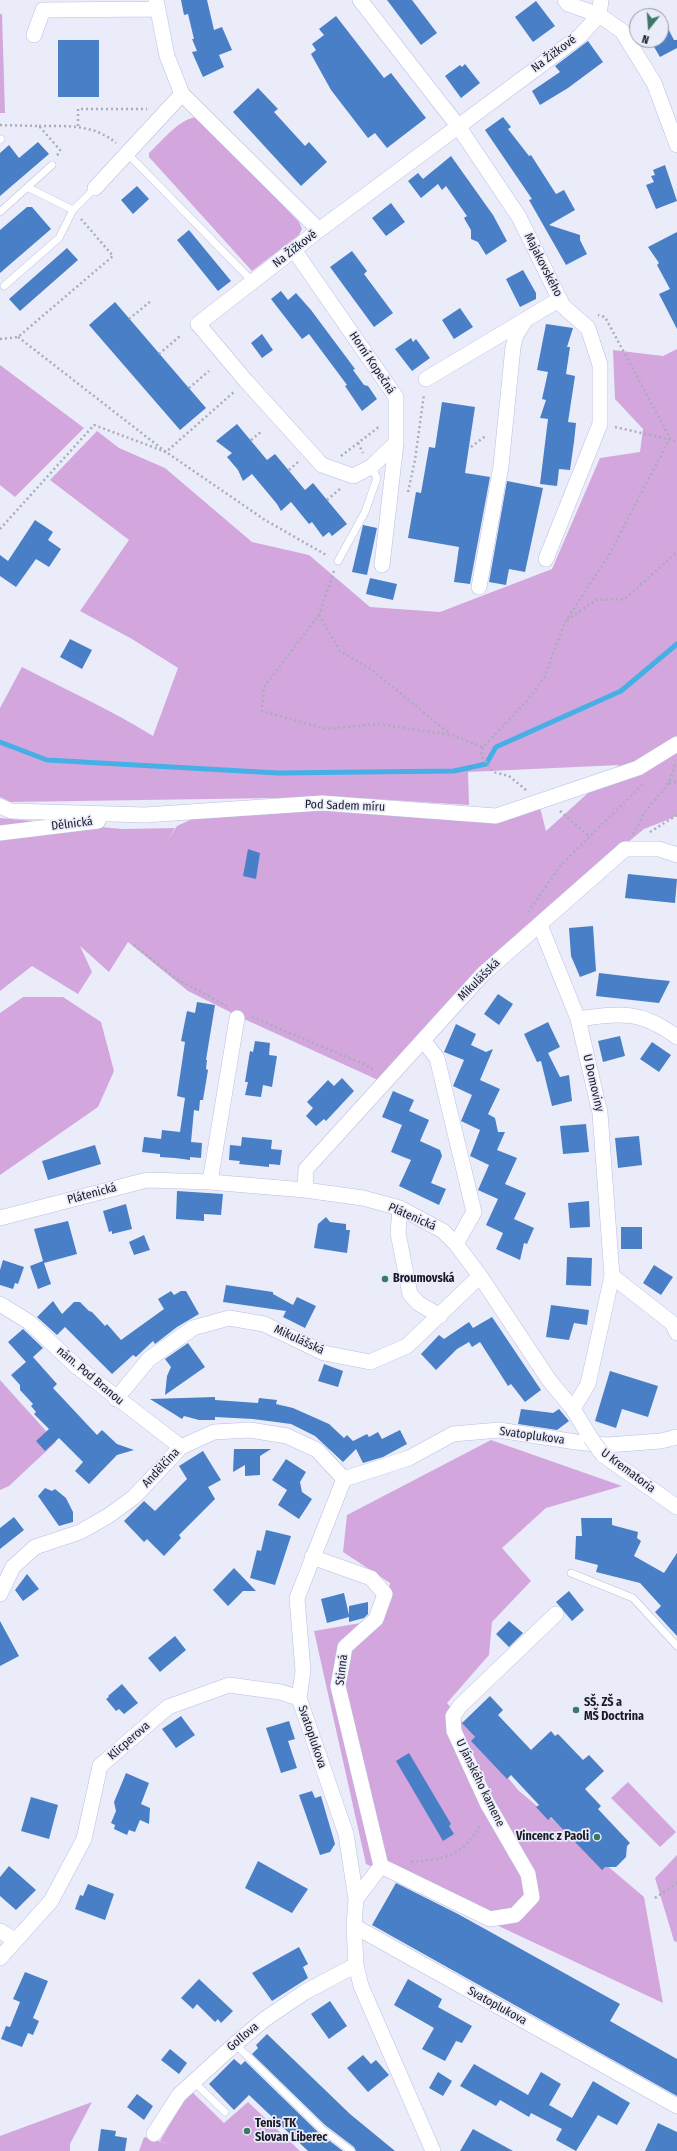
<!DOCTYPE html>
<meta charset="utf-8">
<style>
body{margin:0}
#map{position:relative;width:677px;height:2151px;overflow:hidden;background:#eaecfa;font-family:"Fira Sans Condensed",sans-serif}
canvas{display:block}
.north{position:absolute;left:629px;top:8px;width:40px;height:40px;box-sizing:border-box;background:#eaecfa;border:1px solid #9698a5;border-radius:50%;rotate:197deg;font-size:11px;font-weight:700;line-height:16px;text-align:center;color:#181a26}
.north::after{content:'';display:block;margin:auto;width:14px;height:18px;background:#3b7965;clip-path:polygon(50% 0,100% 100%,50% 72%,0 100%)}
</style>
<div id="map">
<canvas width="677" height="2151"></canvas>
<div class="north">N</div>
</div>
<script>
const c = document.querySelector('canvas').getContext('2d');
c.lineJoin = 'round';
function fill(path, color) {
  c.fillStyle = color;
  c.fill(path, 'evenodd');
}
function trace(path, color, width, dash) {
  c.strokeStyle = color;
  c.lineWidth = width;
  c.lineCap = dash ? 'butt' : 'round';
  c.setLineDash(dash || []);
  c.stroke(path);
}
function drawText(font, color, halo, rows, align = 'center') {
  c.font = font + ' "Fira Sans Condensed",sans-serif';
  c.lineWidth = 3.5;
  c.setLineDash([]);
  c.textBaseline = 'middle';
  c.strokeStyle = halo;
  c.fillStyle = color;
  for (const [text, x, y, turn = 0] of rows) {
    c.save();
    c.translate(x, y);
    c.rotate((+turn || 0) * Math.PI / 180);
    c.textAlign = isNaN(turn) ? turn : align;
    if (halo) c.strokeText(text, 0, 0);
    c.fillText(text, 0, 0);
    c.restore();
  }
}
fill(new Path2D(`
 M0,14H2L5,113H0Z
 M195,117L272,194L299,222L302,229L299,235L252,271L149,157V153C162,141 177,121 195,117Z
 M677,349V816L644,829L555,902L378,1080L244,1019L188,991L128,942L109,972L80,946L92,972L78,994L32,966L0,991V818L123,829L175,828L167,841L177,826L192,819L322,807L419,817L539,804L546,831L619,765L468,772L469,805L341,797L11,802L0,797V708L22,667C65,689 111,710 153,736L178,668L132,639L80,611L129,540L50,480L97,431L119,448L165,468L252,542L309,555L370,607L440,612L552,569L600,458L640,452L643,429L615,399L613,350L663,356Z
 M0,365L84,428L15,497L0,485Z
 M23,997H63L101,1022L114,1071L98,1107L0,1175V1013Z
 M0,1380L56,1442L9,1486L0,1490Z
 M491,1440L622,1486L546,1508L502,1548L531,1581L492,1622L489,1655L447,1703L518,1790L644,1897L663,2003L366,1864L314,1631L384,1619L390,1583L343,1552L347,1515Z
 M628,1782L676,1832L660,1847L611,1798Z
 M677,1855V1942L674,1941L655,1878Z
 M190,2090L224,2123L248,2102L300,2151H139L144,2137L169,2144L160,2141Z
 M92,2102L70,2144V2151H0V2136Z`), '#d3a7dd');
trace(new Path2D(`
 M0,742L47,760L278,773L454,771L486,764L496,747L621,691L677,644`), '#46afe5', 5);
fill(new Path2D(`
 M181,0H207L214,30L222,27L232,50L219,55L224,67L203,77L192,52L197,51L192,39H194L188,14L184,15Z
 M387,0H412L437,33L421,45Z
 M536,1L555,26L533,42L515,17Z
 M661,15L674,40H677V48L660,57L650,40H661Z
 M336,16L384,78L391,73L426,118L387,148L375,133L368,138L331,90L311,54L316,50L312,44L324,35L319,29Z
 M58,40H99V97H58Z
 M588,41L603,62L568,88L540,105L532,91L560,72L555,66Z
 M465,64L480,83L461,98L445,76L460,65L462,67Z
 M258,88L278,109L274,112L305,146L309,142L327,162L301,186L233,112Z
 M503,117L511,127L508,129L529,156L531,155L556,194L564,190L575,210L549,225L580,235V240L587,254L566,265L529,200L532,199L485,130Z
 M38,142L49,154L0,196V153L9,145L19,158Z
 M451,156L493,215L507,241L486,255L478,242L471,239V230L464,218L467,216L446,186L442,190L438,184L421,198L408,181L418,173L423,179Z
 M665,165L677,201L656,209L646,185L654,182L651,176L655,175L653,170Z
 M137,186L149,199L133,214L121,200Z
 M391,203L405,222L386,236L372,218Z
 M27,207H32L51,229L0,273V230Z
 M189,230L231,281L218,291L177,240Z
 M677,232V329L659,294L670,289L657,265L659,263L648,247Z
 M67,248L78,260L20,311L9,299Z
 M352,251L367,271L364,274L393,313L374,327L330,267Z
 M523,270L536,293V299L520,307L506,279Z
 M281,291L288,300L296,293L311,310L355,369L353,370L364,385L368,386L377,399L362,411L345,386L347,385L309,334L302,339L271,299Z
 M115,302L206,408L180,430L89,325Z
 M460,308L473,327L454,339L442,320Z
 M546,324L573,328L567,347H570L566,374L575,376L568,422L576,423L574,442L570,470L559,469L557,486L540,484L548,419L540,418L546,400L542,399L548,372L537,370Z
 M262,334L273,350L262,358L251,343Z
 M411,338L413,342L416,339L430,358L412,371L395,349Z
 M442,402L475,407L465,473L490,477L470,584L454,582L459,547L408,538L416,492L421,493L429,447L435,448Z
 M237,424L267,460L275,454L305,490L313,483L347,524L332,536L329,532L323,537L312,522L309,524L291,502L281,511L277,504L252,474L243,481L238,470L227,457L232,453L216,441Z
 M507,481L543,488L525,572L509,569L506,585L489,582Z
 M35,520L53,532L48,540L61,549L49,567L36,559L16,587L0,576V555L8,561Z
 M363,525L377,528L367,575L352,572Z
 M370,578L397,584L393,600L366,594Z
 M70,639L92,650L82,669L60,657Z
 M248,849L260,853L256,879L243,876Z
 M628,874L677,879L675,903L625,898Z
 M593,926L596,971L580,977L571,956L569,928Z
 M599,973L650,979L670,981L659,1003L596,996Z
 M498,994L513,1004L499,1025L484,1014Z
 M197,1002L215,1005L206,1060H207L206,1069L208,1070L203,1100H200L199,1111L194,1110L191,1142L202,1143L201,1158L190,1157V1160L175,1158L160,1157V1154L142,1152L144,1137L161,1139L162,1130L180,1132L185,1098L177,1096L185,1042L181,1041L187,1011L195,1013Z
 M548,1022L560,1047L548,1053L560,1077L569,1075L572,1101L552,1106L541,1061L537,1062L524,1034Z
 M456,1024L476,1034L471,1045L486,1052L493,1049L480,1080L500,1089L488,1114L495,1118L498,1132H505L497,1150L517,1158L505,1184L526,1193L514,1219L534,1228L527,1244L524,1243L520,1260L496,1249L503,1233L486,1225L498,1199L478,1190L489,1165L470,1156L480,1130L461,1121L472,1095L453,1086L464,1060L444,1052Z
 M620,1036L625,1056L603,1062L598,1041Z
 M255,1041L270,1043L269,1055L277,1056L272,1087L263,1085L261,1097L245,1095L248,1082H245L250,1051L253,1052Z
 M652,1042L671,1055L659,1072L640,1059Z
 M342,1078L354,1091L326,1121L324,1119L316,1126L306,1116L313,1108L307,1102L328,1080L334,1086Z
 M393,1091L414,1100L409,1111L429,1120L420,1141L440,1150L442,1156L431,1183L446,1189L439,1205L399,1186L411,1160L391,1152L402,1125L382,1117Z
 M586,1124L589,1152L563,1154L560,1126Z
 M639,1136L642,1165L618,1168L615,1138Z
 M242,1137L272,1140L271,1149L282,1150L280,1165L269,1164V1167L239,1164L240,1161L229,1160L230,1145L241,1146Z
 M95,1145L101,1164L48,1180L42,1161Z
 M177,1191L223,1194L221,1215L204,1214V1221L176,1219Z
 M589,1201L590,1227L570,1228L568,1203Z
 M126,1204L132,1229L112,1234V1231L109,1232L103,1211Z
 M326,1217L330,1222L346,1224V1230H350L347,1253L314,1248L318,1224Z
 M68,1221L77,1254L44,1263L51,1284L38,1289L30,1266L43,1261L34,1229Z
 M621,1227H642V1249H621Z
 M144,1235L150,1250L134,1255L129,1242Z
 M567,1257L592,1258L591,1286L566,1285Z
 M3,1260L24,1267L18,1284L15,1283L13,1289L0,1285V1270Z
 M654,1265L673,1277L661,1295L643,1283Z
 M226,1285L273,1292V1294L293,1305L297,1297L316,1306L305,1328L283,1317L286,1311L223,1302Z
 M171,1291L174,1295L181,1291H186L199,1314L177,1327L155,1344L153,1341L136,1357L133,1355L112,1374L65,1327L57,1335L37,1317L53,1301L62,1314L74,1302H80L89,1311L92,1312L105,1326L107,1324L121,1340L164,1309L158,1299Z
 M551,1305L589,1310L587,1325L574,1323L569,1340L546,1337Z
 M492,1317L541,1390L525,1402L511,1384L508,1386L480,1342L472,1347L469,1342L457,1349L436,1370L421,1354L439,1335L444,1339L469,1322L473,1328Z
 M23,1329L43,1348L33,1357L57,1384L53,1388L97,1435L102,1430L117,1444L134,1450L117,1455L89,1484L75,1471L83,1462L59,1438L45,1451L36,1441L49,1429L34,1414L36,1412L31,1406L33,1404L20,1390V1385L11,1375L26,1362L8,1342Z
 M188,1343L205,1367L165,1395L167,1376L171,1367L165,1359Z
 M324,1364L343,1371L338,1387L318,1381Z
 M610,1371L658,1386L648,1417L622,1409L616,1428L595,1421Z
 M215,1397V1400L258,1403L259,1398L277,1400L276,1404L293,1408L329,1424L344,1438L347,1435L353,1441L367,1434L369,1437L378,1432L382,1439L400,1430L407,1444L383,1457L363,1463L356,1449L343,1462L315,1436L291,1424L253,1419L215,1417V1420H199L184,1416L182,1419L150,1399Z
 M521,1409L553,1413L559,1409L569,1421L557,1430L518,1424Z
 M234,1449H271L260,1456V1475L245,1476V1465L233,1472Z
 M203,1451L221,1480L208,1487L215,1499L179,1535L181,1538L164,1556L147,1539L144,1542L124,1521L144,1501L155,1511L187,1479L179,1466Z
 M286,1459L306,1472L300,1482L302,1492L312,1499L299,1519L278,1505L287,1490L272,1480Z
 M45,1488L52,1491L55,1489L66,1498L73,1512V1522L59,1526L38,1496Z
 M14,1517L24,1530L0,1549V1528Z
 M581,1518H612V1525L638,1532L637,1538L641,1541L634,1556L664,1573L677,1553V1636L655,1612L661,1606L640,1583L596,1572L598,1565L575,1559L576,1536H582Z
 M266,1530L291,1536L275,1585L250,1578L257,1550L261,1551Z
 M234,1568L256,1591H243L228,1606L213,1590Z
 M27,1574L39,1589L23,1601L15,1590Z
 M569,1591L584,1610L572,1621L556,1602Z
 M344,1593L349,1615V1606L368,1602V1614L364,1618L349,1622V1617L327,1623L321,1599Z
 M0,1621L19,1656L0,1666Z
 M509,1621L523,1633L509,1647L496,1634Z
 M175,1636L186,1650L160,1672L148,1658Z
 M122,1684L138,1703L124,1714L119,1709L116,1711L106,1699L109,1697L108,1696Z
 M490,1696L503,1710L498,1715L531,1750L551,1731L555,1736L558,1734L583,1760L589,1755L604,1771L585,1789L601,1806L598,1809L630,1843L627,1846L626,1857L616,1867H605L602,1870L551,1817L548,1820L536,1807L539,1805L511,1775L507,1779L471,1741L475,1737L462,1723Z
 M181,1716L195,1735L176,1748L162,1729Z
 M289,1721L295,1739L288,1741L297,1768L281,1773L266,1728Z
 M409,1753L451,1824L449,1826L454,1834L443,1841L396,1761Z
 M126,1773L149,1783L141,1804L150,1808L149,1824L140,1820L135,1832L129,1830L127,1835L114,1829L115,1825L111,1823L116,1811L114,1802Z
 M312,1791L315,1798L321,1796L335,1844L330,1852L320,1855L299,1795Z
 M31,1797L58,1805L49,1839L21,1831Z
 M258,1861L308,1889L292,1913L245,1888Z
 M9,1866L36,1890L16,1910L0,1896V1877Z
 M396,1883L458,1914L620,2004L610,2021L677,2059V2096L372,1925Z
 M88,1884L114,1894L105,1920L75,1909L80,1895L83,1896Z
 M299,1947L308,1964L303,1967L308,1978L272,2001L252,1973Z
 M25,1972L48,1981L33,2018L39,2021L33,2035L28,2033L22,2047L1,2039L6,2026L10,2027L20,2002L13,1999Z
 M199,1979L233,2011L221,2023L218,2019L215,2022L197,2004L193,2009L181,1998Z
 M408,1979L442,1999L438,2007L472,2026L462,2043L456,2041L445,2061L422,2049L434,2028L394,2005Z
 M330,2001L347,2026L329,2039L311,2014Z
 M267,2034L350,2114L395,2151H356L354,2147L325,2125L252,2054L258,2048L256,2045Z
 M170,2049L187,2063L179,2074L161,2060Z
 M363,2055L371,2064L376,2060L389,2075L368,2092L347,2068Z
 M234,2059L241,2065L245,2061L319,2133L343,2151H308L249,2095L234,2110L209,2084Z
 M474,2064L528,2095L541,2072L561,2084L549,2105L572,2118L593,2081L630,2103L617,2125L598,2115L576,2151L556,2140L562,2129L531,2113L529,2117L500,2100L496,2106L460,2086Z
 M438,2072L452,2081L443,2096L429,2088Z
 M137,2094L153,2106L144,2120L127,2107Z
 M658,2123L677,2132V2151H645Z
 M101,2129L116,2131L115,2136L127,2138L125,2151H98Z
 M473,2129L513,2151H460Z`), '#497fc6');
const lane = new Path2D(`
 M0,140L1,139
 M128,154L253,282
 M29,188L73,210
 M0,212L52,165
 M4,286L59,238L73,210L95,188
 M338,561L365,512L377,478L371,467
 M571,1573L633,1598L677,1646
 M235,2044L322,2129L351,2151
 M193,2081L225,2112`);
const street = new Path2D(`
 M156,0L167,56L182,94L319,230
 M360,0L458,126L519,217L563,306L588,328L600,365V424L546,559
 M565,0L568,4L599,15L622,31L654,83L677,145
 M34,35L43,10L158,9
 M95,188L182,94
 M294,250L396,397V443L382,565
 M426,379L560,299
 M396,443L371,467L353,476L322,465L246,381L198,324L319,230L580,36L599,15L601,0
 M479,587L501,466L513,347L516,335L526,319
 M0,806L11,811L145,815L322,803L496,816L638,768L677,744
 M0,833L98,821
 M540,925L578,1019L600,1113L612,1276L588,1384L573,1409
 M578,1019C620,1013 641,1010 677,1037
 M423,1040L437,1058L474,1212L456,1244
 M210,1182L237,1018
 M305,1190L306,1169L483,974L625,849H659L677,855
 M400,1208L398,1233L410,1294L418,1303L440,1316
 M0,1218L147,1180L210,1182L305,1190L363,1198L400,1208L443,1231L456,1244L480,1276L549,1380L573,1409L590,1437
 M612,1276L672,1323L677,1333
 M0,1304L29,1322L76,1366L181,1447
 M116,1399L149,1359L193,1328L229,1318L264,1324L324,1353L370,1362L407,1346L480,1276
 M603,1455L677,1507
 M312,1557L371,1578L385,1594L376,1619L345,1647L338,1686L381,1866
 M0,1594L13,1567L35,1547L80,1532L108,1516L134,1497L181,1447L214,1432L250,1430L287,1436L317,1450L344,1479
 M356,1899L381,1866L490,1919L515,1915L532,1897L528,1874L487,1803L454,1731L453,1716L460,1706L556,1614
 M354,1926L677,2106
 M0,1931L15,1940
 M0,1958L51,1901L84,1839L100,1766L168,1707L229,1685L280,1692L299,1698
 M154,2134L179,2095L235,2044L265,2019L305,1992L356,1965
 M433,2151L361,1986L356,1965L354,1926L356,1899L346,1834L299,1698L303,1671L297,1598L344,1479L409,1458L453,1434L499,1430L576,1442L607,1445L661,1441L677,1437`);
trace(lane, '#b9bfe0', 8);
trace(street, '#b9bfe0', 16);
trace(new Path2D(`
 M0,125L39,126L60,150L57,156
 M39,126C66,126 94,124 116,143
 M78,126V109H147
 M129,319L151,301
 M18,337L166,452L265,520L328,556
 M0,339L18,337L113,256L81,219
 M159,354L180,336
 M189,388L209,371
 M615,427L677,441
 M251,440L262,431
 M358,443L363,453
 M471,447L487,435
 M341,456L380,426
 M289,470L299,461
 M408,492L415,460L424,394
 M327,500L341,488
 M0,529L94,425L166,452L235,391
 M334,571L319,615L264,687L262,711L326,729L378,724L451,735L483,747
 M319,615L340,651L372,670L450,734
 M567,620L596,600L625,599L677,552
 M669,783L677,781
 M526,790L509,776L493,772L481,755L483,747L527,701L544,678L565,622L609,555L670,438L605,317L598,315
 M560,811L590,837
 M650,832L677,815
 M633,834L645,812L669,783L675,764
 M528,912L561,865L643,784
 M134,945L175,978L227,1006
 M252,1017L366,1065L375,1071
 M411,1862C446,1859 463,1856 481,1824
 M655,1898L677,1883`), '#aaacb9', 2.5, [2, 3]);
trace(lane, '#fff', 7);
trace(street, '#fff', 15);
const streetBridge = new Path2D(`
 M590,1437L603,1455`);
trace(streetBridge, '#b9bfe0', 16, []);
trace(streetBridge, '#fff', 15);
for (const [x, y, r, color] of [
 [385,1279,4,"#3b7965"],
 [576,1710,4,"#3b7965"],
 [597,1837,4,"#3b7965"],
 [247,2131,4,"#3b7965"]
]) {
  const dot = new Path2D();
  dot.arc(x, y, r, 0, 2 * Math.PI);
  c.fillStyle = color;
  c.fill(dot);
  trace(dot, '#eaecfa', 1.5);
}
drawText('12px', '#181a26', '#eaecfa', [
 ["Na Žižkově",554,54,-37],
 ["Na Žižkově",295,249,-38],
 ["Majakovského",543,265,63],
 ["Horní Kopečná",372,363,56],
 ["Pod Sadem míru",345,806,2],
 ["Dělnická",72,824,-7],
 ["Mikulášská",479,980,-45],
 ["U Domoviny",593,1083,77],
 ["Plátenická",92,1194,-15],
 ["Plátenická",412,1217,24],
 ["Mikulášská",299,1340,25],
 ["nám. Pod Branou",90,1376,40],
 ["Svatoplukova",532,1436,8],
 ["Andělčina",161,1468,-47],
 ["U Krematoria",628,1471,37],
 ["Stinná",342,1670,-83],
 ["Svatoplukova",312,1737,71],
 ["Klicperova",129,1741,-41],
 ["U Jánského kamene",480,1783,64],
 ["Svatoplukova",497,2006,29],
 ["Gollova",243,2037,-40]
]);
drawText('bold 12px', '#181a26', '#eaecfa', [
 ["Broumovská",393,1279],
 ["SŠ, ZŠ a",584,1703],
 ["MŠ Doctrina",584,1717],
 ["Vincenc z Paoli",589,1837,"right"],
 ["Tenis TK",255,2124],
 ["Slovan Liberec",255,2138]
], 'left');
</script>
